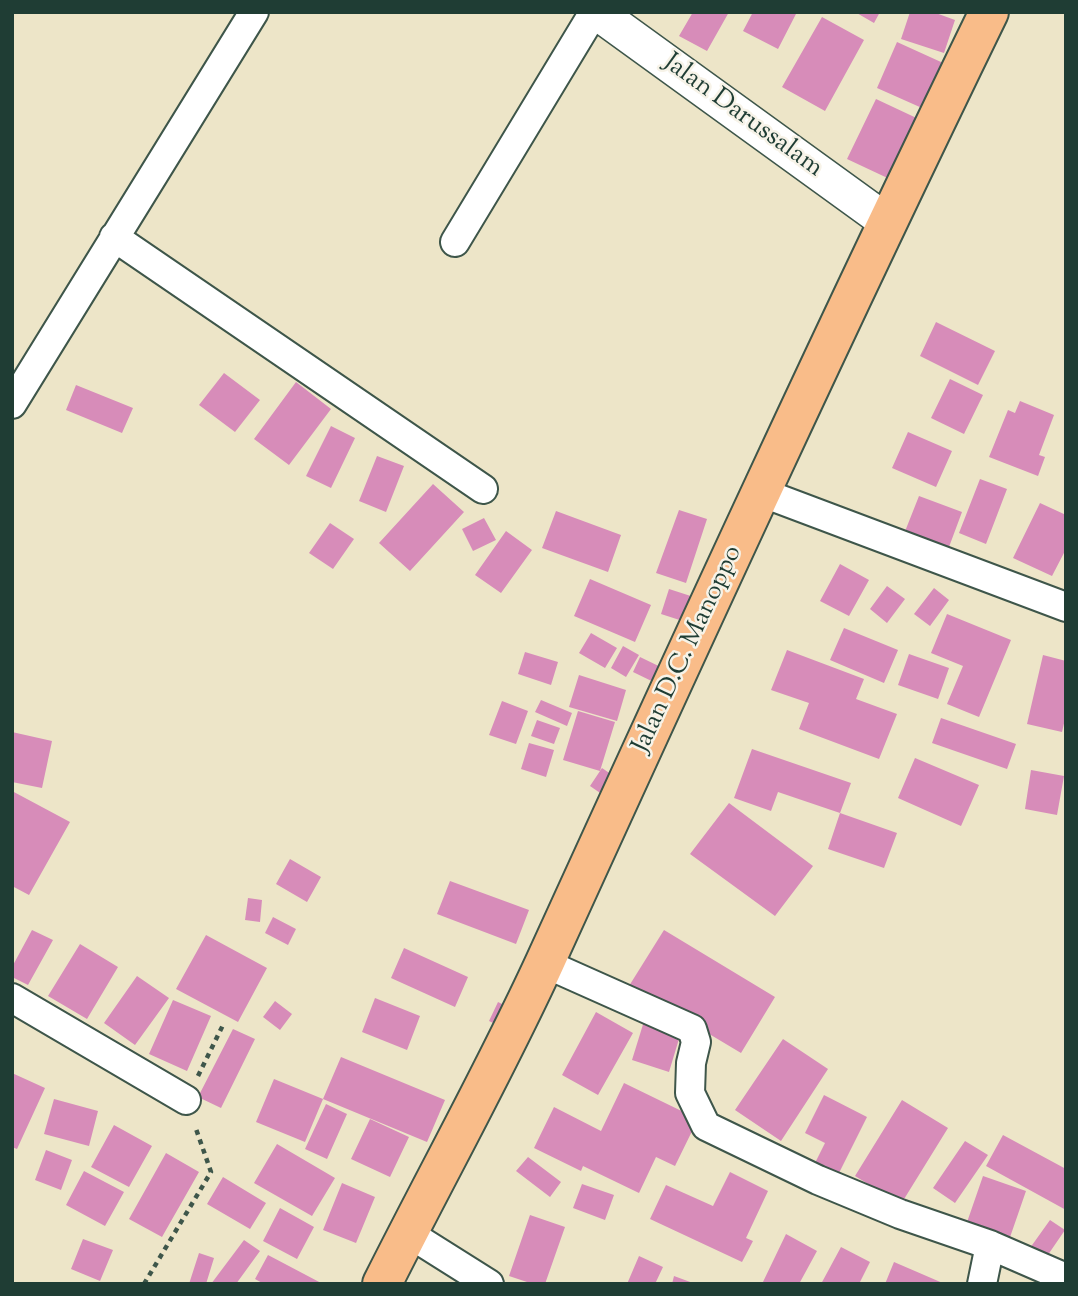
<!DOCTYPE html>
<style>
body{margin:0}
#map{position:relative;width:1078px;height:1296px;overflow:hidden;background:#ede5c8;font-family:"Sorts Mill Goudy",serif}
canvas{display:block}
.frame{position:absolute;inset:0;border:14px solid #1f3d34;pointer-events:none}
</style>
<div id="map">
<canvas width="1078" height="1296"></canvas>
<div class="frame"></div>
</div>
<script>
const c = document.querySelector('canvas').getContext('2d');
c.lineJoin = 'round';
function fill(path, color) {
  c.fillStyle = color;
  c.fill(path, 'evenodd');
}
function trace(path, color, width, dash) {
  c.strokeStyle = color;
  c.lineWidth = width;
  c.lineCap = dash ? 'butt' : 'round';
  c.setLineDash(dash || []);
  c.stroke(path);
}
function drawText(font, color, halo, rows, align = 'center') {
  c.font = font + ' "Sorts Mill Goudy",serif';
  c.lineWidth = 5;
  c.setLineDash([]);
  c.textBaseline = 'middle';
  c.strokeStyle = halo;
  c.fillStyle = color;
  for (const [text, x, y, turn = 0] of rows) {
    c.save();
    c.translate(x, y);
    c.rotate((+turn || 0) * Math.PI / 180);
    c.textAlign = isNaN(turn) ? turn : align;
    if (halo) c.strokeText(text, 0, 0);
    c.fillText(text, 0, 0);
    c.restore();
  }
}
fill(new Path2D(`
 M693,12H729L707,51L679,36Z
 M753,12H797L778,49L743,31Z
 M855,12H880L874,23Z
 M910,12H933L955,20L944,53L901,39Z
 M822,17L864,40L825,111L782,87Z
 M897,42L952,67L931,112L877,88Z
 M876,99L925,122L896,182L847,159Z
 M936,322L995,351L978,385L920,356Z
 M224,373L260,400L235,432L199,405Z
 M950,379L983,395L964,434L931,418Z
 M296,382L331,409L289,465L254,439Z
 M76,385L133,408L122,433L66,410Z
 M1020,401L1054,415L1039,455L1045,457L1038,476L989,457L1008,410L1015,413Z
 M331,426L355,438L331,488L306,476Z
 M908,432L952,451L936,487L892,468Z
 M377,456L404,466L386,512L359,501Z
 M980,479L1007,489L986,544L959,533Z
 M433,484L464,512L410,571L379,543Z
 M919,496L962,512L946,555L902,539Z
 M1040,503L1066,515V549L1052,576L1013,558Z
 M679,510L707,519L686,583L656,573Z
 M556,511L621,535L608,572L542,548Z
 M484,518L496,540L473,551L462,529Z
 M330,523L354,539L333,569L309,553Z
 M506,531L532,550L501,593L475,575Z
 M840,564L869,580L849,616L820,601Z
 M590,579L651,605L635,642L574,616Z
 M887,586L905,599L887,623L870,609Z
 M934,588L949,600L930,626L914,614Z
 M669,589L700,599L692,624L661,614Z
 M947,614L1011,640L979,717L947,704L963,666L931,653Z
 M844,628L898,650L884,683L830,660Z
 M591,633L617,648L605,668L579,653Z
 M623,646L639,655L626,677L611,668Z
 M787,650L864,679L856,699L897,714L879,759L799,729L809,703L771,690Z
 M525,652L558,662L551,685L518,674Z
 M909,654L949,668L938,699L898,685Z
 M1043,655L1066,661V715L1062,732L1027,724Z
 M640,657L673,673L666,688L633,672Z
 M579,675L626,690L617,721L569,707Z
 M541,700L572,713L567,726L535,712Z
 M502,701L528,711L516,744L489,735Z
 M578,711L615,722L600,771L563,760Z
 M941,718L1016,744L1007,769L932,743Z
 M537,720L560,728L554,744L531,736Z
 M12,732L52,741L42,788L12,782Z
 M529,743L554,750L546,777L521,769Z
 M752,749L851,783L840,813L778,792L771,811L734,798Z
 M915,758L979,785L961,826L898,798Z
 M602,768L618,779L606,797L590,786Z
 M1031,770L1064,776L1057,815L1025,809Z
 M12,791L70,822L29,895L12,886Z
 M729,803L813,866L775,916L690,854Z
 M840,813L897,833L884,868L828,849Z
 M290,859L321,877L307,902L276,884Z
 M450,881L529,910L516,944L437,914Z
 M248,898L262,900L260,922L245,920Z
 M273,917L296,929L288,945L265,933Z
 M32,930L53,940L28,985L12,977V967Z
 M664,930L775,997L741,1053L629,986Z
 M206,935L267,968L238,1022L176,989Z
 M80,944L118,967L87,1019L48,996Z
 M404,948L468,977L455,1007L391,978Z
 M137,976L169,998L135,1045L104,1023Z
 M375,998L420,1016L407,1050L362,1032Z
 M173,1000L211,1016L187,1071L149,1054Z
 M275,1001L292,1014L280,1030L263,1017Z
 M498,1002L514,1010L506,1029L489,1021Z
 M596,1012L633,1033L598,1095L562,1075Z
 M645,1018L682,1029L669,1072L632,1060Z
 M233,1029L255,1039L221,1108L198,1097Z
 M783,1039L828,1069L781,1141L735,1110Z
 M341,1057L445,1100L427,1142L323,1099L305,1142L256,1122L274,1079L323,1099Z
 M12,1073L45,1088L17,1149L12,1147Z
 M624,1083L698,1119L675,1166L656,1157L639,1193L583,1166L581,1171L534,1148L554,1107L601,1131Z
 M824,1095L867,1117L834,1183L811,1171L825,1143L805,1133Z
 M54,1099L98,1111L89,1146L44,1134Z
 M902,1100L948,1128L901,1204L855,1176Z
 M326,1104L347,1114L327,1159L305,1149Z
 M370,1119L409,1137L390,1177L351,1159Z
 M114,1125L152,1146L129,1187L91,1167Z
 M1003,1135L1066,1169V1210L986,1166Z
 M965,1141L988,1155L955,1203L933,1188Z
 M277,1144L335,1178L312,1216L254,1183Z
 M46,1150L72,1160L61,1190L35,1180Z
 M166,1153L199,1172L162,1237L129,1219Z
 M528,1157L561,1182L550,1197L516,1171Z
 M84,1171L124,1192L105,1226L66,1205Z
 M730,1172L768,1191L746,1238L753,1241L742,1262L650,1219L666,1185L713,1206Z
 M983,1176L1026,1191L1008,1243L965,1228Z
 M223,1177L266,1203L250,1229L207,1204Z
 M342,1183L375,1197L356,1243L323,1230Z
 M582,1184L614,1195L605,1220L573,1208Z
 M280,1208L314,1227L297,1259L263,1241Z
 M530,1215L565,1227L545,1284H533L509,1276Z
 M1050,1220L1065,1230L1041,1265L1025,1255Z
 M786,1234L817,1251L799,1284H762Z
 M83,1239L113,1250L100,1281L71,1269Z
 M244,1240L260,1251L236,1284H211Z
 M841,1247L870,1262L859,1284H821Z
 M199,1253L214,1258L206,1284H189Z
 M268,1255L323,1284H264L255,1279Z
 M639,1256L663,1267L655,1284H627Z
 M894,1262L945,1284H885Z
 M674,1276L693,1283V1284H672Z`), '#d78cb9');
const minor = new Path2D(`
 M114,237L483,489
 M455,242L594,12
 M12,404L254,12
 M763,493L1066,607
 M544,963L692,1029L696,1042L691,1063L690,1093L706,1126L818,1180L900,1214L990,1245L1066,1278
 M12,998L186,1100
 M408,1233L489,1284
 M982,1284L990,1245`);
const tertiary = new Path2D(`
 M597,12L887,222`);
const trunk = new Path2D(`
 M382,1284C436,1176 495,1071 545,962C690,644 836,326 989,12`);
trace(minor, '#3e564a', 32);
trace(tertiary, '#3e564a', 38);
trace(trunk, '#3e564a', 42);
trace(new Path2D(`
 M198,1076L224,1023
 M144,1284L211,1172L195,1126`), '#3e564a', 4.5, [5, 5]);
trace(minor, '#fff', 28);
trace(tertiary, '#fff', 35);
trace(trunk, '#f9bc89', 38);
drawText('26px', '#1f3d34', '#f7f3e8', [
 ["Jalan Darussalam",742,117,36],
 ["Jalan D.C. Manoppo",689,650,-65]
]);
</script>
